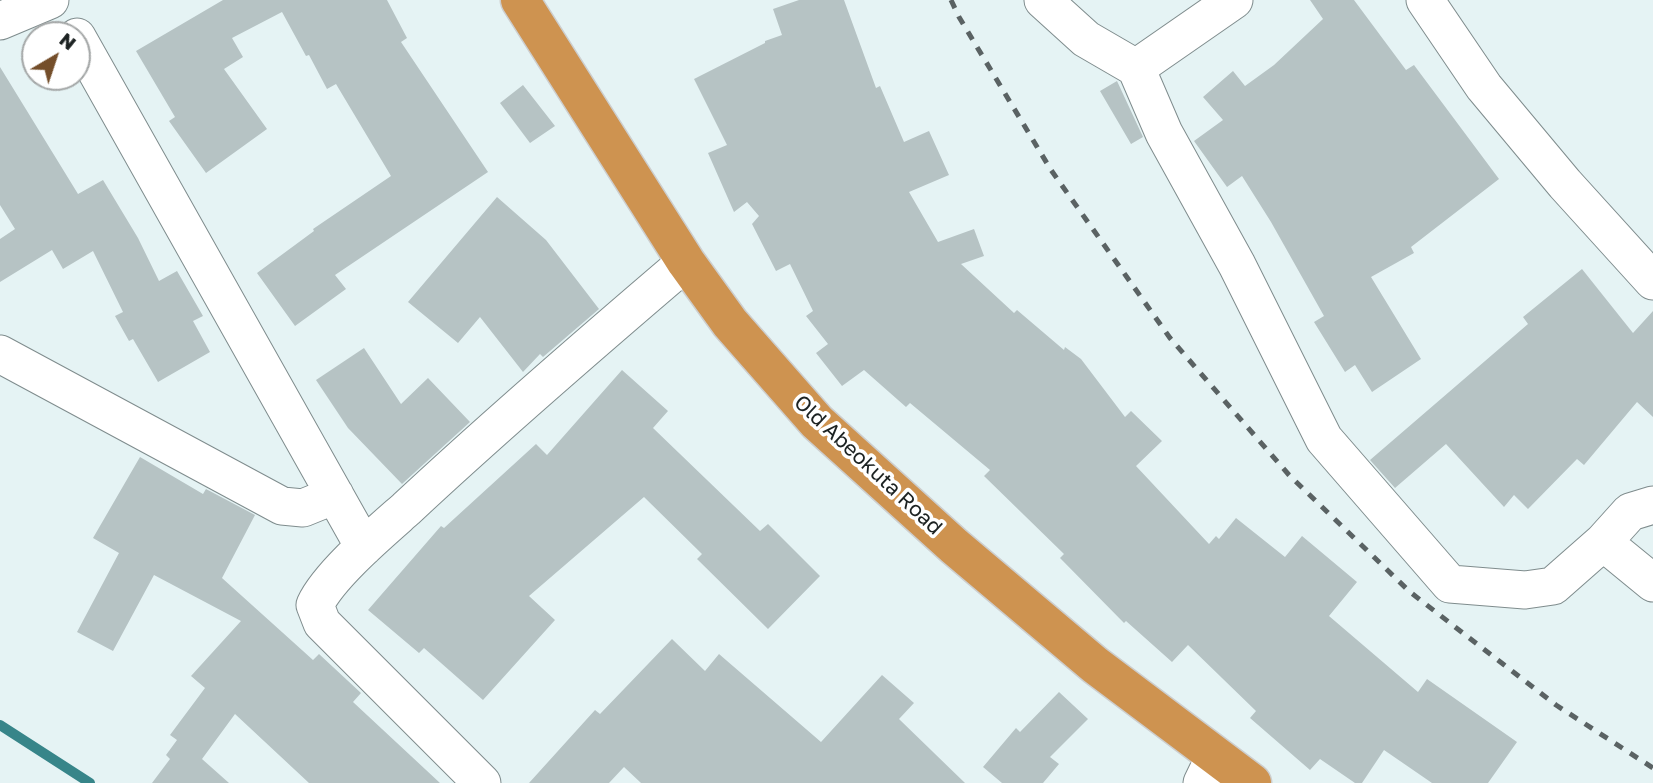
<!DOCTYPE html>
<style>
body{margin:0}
#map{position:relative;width:1653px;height:783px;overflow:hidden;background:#e5f3f4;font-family:"Golos Text",sans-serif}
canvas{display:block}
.north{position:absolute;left:21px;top:21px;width:70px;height:70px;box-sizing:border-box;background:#fff;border:2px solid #a4a7a7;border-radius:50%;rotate:39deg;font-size:19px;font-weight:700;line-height:28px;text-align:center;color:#1c2222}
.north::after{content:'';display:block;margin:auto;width:24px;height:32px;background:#744e2a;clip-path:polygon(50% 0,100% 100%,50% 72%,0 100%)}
</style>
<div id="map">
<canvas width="1653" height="783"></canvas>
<div class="north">N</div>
</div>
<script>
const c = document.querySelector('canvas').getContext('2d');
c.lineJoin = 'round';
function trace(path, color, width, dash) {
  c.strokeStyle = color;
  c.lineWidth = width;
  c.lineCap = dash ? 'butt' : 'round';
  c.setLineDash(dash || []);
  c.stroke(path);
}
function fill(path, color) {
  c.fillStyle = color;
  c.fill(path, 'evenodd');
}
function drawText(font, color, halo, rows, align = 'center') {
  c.font = font + ' "Golos Text",sans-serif';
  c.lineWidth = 7;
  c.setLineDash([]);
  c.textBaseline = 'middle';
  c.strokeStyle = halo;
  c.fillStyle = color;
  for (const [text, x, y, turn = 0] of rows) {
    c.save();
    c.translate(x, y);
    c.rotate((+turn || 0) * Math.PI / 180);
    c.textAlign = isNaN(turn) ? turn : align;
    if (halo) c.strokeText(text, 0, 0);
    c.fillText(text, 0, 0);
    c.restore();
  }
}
trace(new Path2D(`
 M0,725L90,783`), '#378589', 10);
fill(new Path2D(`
 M223,0H387L407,38L401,42L488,172L335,275L346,289L295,326L257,273L314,231L313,229L391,176L336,84L327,89L309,55L306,56L282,12L232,38L243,57L224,69L267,129L206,173L169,121L175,117L136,51Z
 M799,0H844L876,88L880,86L904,142L929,131L949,175L909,192L938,242L974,229L984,256L961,264L1014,313L1017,310L1064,350L1065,347L1081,359L1125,417L1131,411L1162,441L1136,466L1209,544L1216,536L1219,539L1236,518L1285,557L1302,536L1357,582L1329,616L1418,692L1427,679L1517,742L1488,783H1432L1384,750L1362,783H1355L1320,759L1310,770L1250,718L1256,711L1188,645L1172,662L1126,621L1124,623L1060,558L1064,554L984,476L990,470L910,403L906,407L864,370L842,386L816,353L828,344L806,316L813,311L790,264L776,271L752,224L759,216L747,202L734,212L708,153L727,145L694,79L765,43V41L782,35L773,9Z
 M1310,0H1354L1406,70L1414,65L1499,179L1411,247L1414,253L1371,277L1421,359L1372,392L1355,365L1345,372L1314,322L1324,316L1271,222L1242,176L1227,187L1194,141L1223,120L1203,97L1233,71L1245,86L1274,65L1323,19Z
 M0,67L78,194L103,180L138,238L159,281L177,271L203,316L193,321L210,352L158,382L133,339L129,341L115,316L123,312L93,251L63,269L52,250L0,282V239L15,229L0,205Z
 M1117,81L1143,137L1131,144L1100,91Z
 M523,85L555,126L530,143L500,103Z
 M497,197L546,240L599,309L543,357L540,354L523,372L480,317L458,343L408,302Z
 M1582,269L1633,333L1653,311V417L1637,402L1584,465L1577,459L1528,509L1514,495L1504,507L1446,444L1395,488L1370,460L1528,324L1523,317Z
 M364,348L401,404L428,378L470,422L402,484L348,428L316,380Z
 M622,370L668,411L653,428L760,531L768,524L820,576L768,629L697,559L702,554L644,497L529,596L555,620L483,700L424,648L419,653L368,610L441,526L444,528L536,444L547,455Z
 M140,457L203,494L206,489L255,515L222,578L313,660L319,654L361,693L353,702L440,783H309L235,714L202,759L229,783H152L170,759L166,755L177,740L170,735L205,688L191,676L241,621L154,575L113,651L77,632L119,553L93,538Z
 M672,639L705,671L719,654L821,742L882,675L914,703L899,719L965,783H641L624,767L609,783H529L595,710L600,714Z
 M1059,692L1088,719L1050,757L1059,764L1043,783H1002L983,767L1016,728L1020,732Z`), '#b6c3c4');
const minor = new Path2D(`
 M1043,0L1086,39L1136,68L1164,133L1237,265L1324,439L1450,584L1525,590L1553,586L1603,542L1630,512L1653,505
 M1425,0L1484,87L1565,184L1653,281
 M0,21L50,0
 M77,37L364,547
 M1136,68L1234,0
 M0,354L282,506L303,508L335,495
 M1603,542L1653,583
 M482,783L322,623L315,605C329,575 380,532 406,509C497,424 591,343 686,262
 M1202,783L1215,756`);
const trunk = new Path2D(`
 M520,0L686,262L730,323L817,422L954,546L1095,665L1252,783`);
trace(minor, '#7f8c8d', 39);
trace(trunk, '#cdcece', 41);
trace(minor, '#fff', 37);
trace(trunk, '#ce9350', 38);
trace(new Path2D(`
 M951,0L959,17L1051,170L1170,338L1289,475L1410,592L1556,705L1653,768`), '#5a6263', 5, [9, 9]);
drawText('21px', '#1c2222', '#fff', [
 ["Old Abeokuta Road",868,465,43]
]);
</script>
